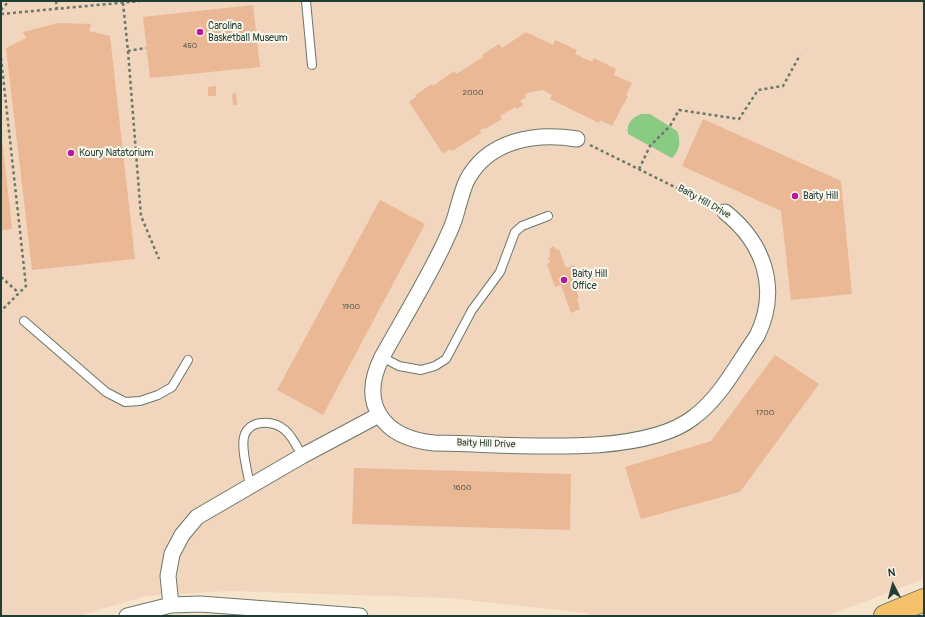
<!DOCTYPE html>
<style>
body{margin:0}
#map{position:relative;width:925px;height:617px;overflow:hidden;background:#f6e5cc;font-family:Pangolin,sans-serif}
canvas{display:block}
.frame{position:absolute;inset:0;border:2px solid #1f3d34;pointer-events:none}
.north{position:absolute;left:873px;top:565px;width:40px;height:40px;-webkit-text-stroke:3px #fbf7ec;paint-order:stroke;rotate:354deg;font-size:11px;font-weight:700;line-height:16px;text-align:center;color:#1f3d34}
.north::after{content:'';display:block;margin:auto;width:14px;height:18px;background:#1f3d34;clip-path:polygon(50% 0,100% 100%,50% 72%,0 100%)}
</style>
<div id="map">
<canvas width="925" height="617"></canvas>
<div class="frame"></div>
<div class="north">N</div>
</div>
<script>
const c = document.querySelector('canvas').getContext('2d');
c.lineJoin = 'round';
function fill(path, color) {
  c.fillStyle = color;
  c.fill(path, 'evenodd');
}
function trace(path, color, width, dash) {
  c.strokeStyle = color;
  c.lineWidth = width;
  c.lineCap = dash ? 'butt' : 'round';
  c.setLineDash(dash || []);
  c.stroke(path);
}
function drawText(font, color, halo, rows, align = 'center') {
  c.font = font + ' Pangolin,sans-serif';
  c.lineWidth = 4;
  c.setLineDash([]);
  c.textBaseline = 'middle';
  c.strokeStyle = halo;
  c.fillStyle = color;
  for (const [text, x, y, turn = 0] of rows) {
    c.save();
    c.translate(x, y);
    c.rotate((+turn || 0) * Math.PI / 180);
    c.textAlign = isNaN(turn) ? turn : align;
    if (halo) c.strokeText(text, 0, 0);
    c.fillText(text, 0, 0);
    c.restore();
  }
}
fill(new Path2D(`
 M1,1H924V579L827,616H589L587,613L446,598L229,591L146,596L78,616H1Z`), '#f1d5bd');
fill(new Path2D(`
 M641,114H650L677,131C681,140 680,151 672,158L628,134C626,123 632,118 641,114Z`), '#8acb83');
fill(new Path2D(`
 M253,5L260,67L150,78L143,17Z
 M58,23L91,24L89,31L110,36L135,259L32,270L6,48L26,38L23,32Z
 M526,32L553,45L555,40L577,50L575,54L592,62L594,58L616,69L614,75L632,83L626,95L628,96L612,126L600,120L599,123L550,99L552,95L543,90L530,92L525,95L526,97L520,101L523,105L516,109L515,107L500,116L502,119L485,129L484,128L480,130L481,133L452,151L450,149L443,154L409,102L416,97L415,95L432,84L433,86L454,71L456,74L483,57L482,55L499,44L502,48Z
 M216,86V96H208V87Z
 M236,93L237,105H233L232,94Z
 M703,119L841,181L852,294L791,300L781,211L682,166Z
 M1,129L12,229L1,230Z
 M380,200L425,224L323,415L277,390Z
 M554,246L556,250L559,249L566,268L574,265L579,279L573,281L579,298L577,299L580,309L571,313L561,285L555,287L547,264L550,262L548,258L550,257V248Z
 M775,355L819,384L740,492L641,519L625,467L711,441Z
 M354,468L571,474L570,530L352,524Z`), '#ebb895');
const lane = new Path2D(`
 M306,1L312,65
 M24,321L106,392L125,402L140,401L158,395L172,387L188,360
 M382,357L399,366L421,370L435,366L446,359L472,310L500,272L515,232L522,226L548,216
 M250,486C248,473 241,450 244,437C248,419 273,420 285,430C293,437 297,447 302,456`);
const street = new Path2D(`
 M577,139C535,132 487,140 466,182C462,192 459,203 456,214C453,226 447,237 442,248C424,285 402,321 382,357C358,405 384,438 434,443C502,443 640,460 694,417C721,397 738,363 757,336C780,289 764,243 725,212
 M171,605L168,576L172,554L182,535L197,517L302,456L379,415
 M127,616L171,605L200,604L360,616`);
const highway = new Path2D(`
 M885,616L924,600`);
trace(lane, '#6a7869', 10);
trace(street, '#6a7869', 17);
trace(highway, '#6a7869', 24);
trace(new Path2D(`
 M56,1L57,9
 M123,3L128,51L146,48
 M1,10L9,1
 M1,14L140,1
 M128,51L141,216L159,259
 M1,58L26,286L1,311
 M590,145L713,206
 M639,169L650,146L670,126L679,110L739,119L758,90L783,86L800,55
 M1,277L19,293`), '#6a7869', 2.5, [3, 3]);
trace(lane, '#fff', 8);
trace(street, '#fff', 15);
trace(highway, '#f5c16b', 22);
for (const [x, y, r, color] of [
 [200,32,4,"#b5179e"],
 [71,153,4,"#b5179e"],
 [795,196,4,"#b5179e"],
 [564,280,4,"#b5179e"]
]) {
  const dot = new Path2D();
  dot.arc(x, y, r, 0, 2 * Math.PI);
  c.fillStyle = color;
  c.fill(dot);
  trace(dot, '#fbf7ec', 1.5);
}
drawText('8px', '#525c4c', null, [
 ["450",190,46],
 ["2000",473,93],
 ["1900",351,307],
 ["1700",765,413],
 ["1600",462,488]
]);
drawText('10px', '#1f3d34', '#fbf7ec', [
 ["Carolina",208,26],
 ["Basketball Museum",208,38],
 ["Koury Natatorium",79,153],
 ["Baity Hill",803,196],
 ["Baity Hill",572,274],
 ["Office",572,286]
], 'left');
drawText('10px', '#1f3d34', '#fbf7ec', [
 ["Baity Hill Drive",704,202,29],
 ["Baity Hill Drive",486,444,2]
]);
</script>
